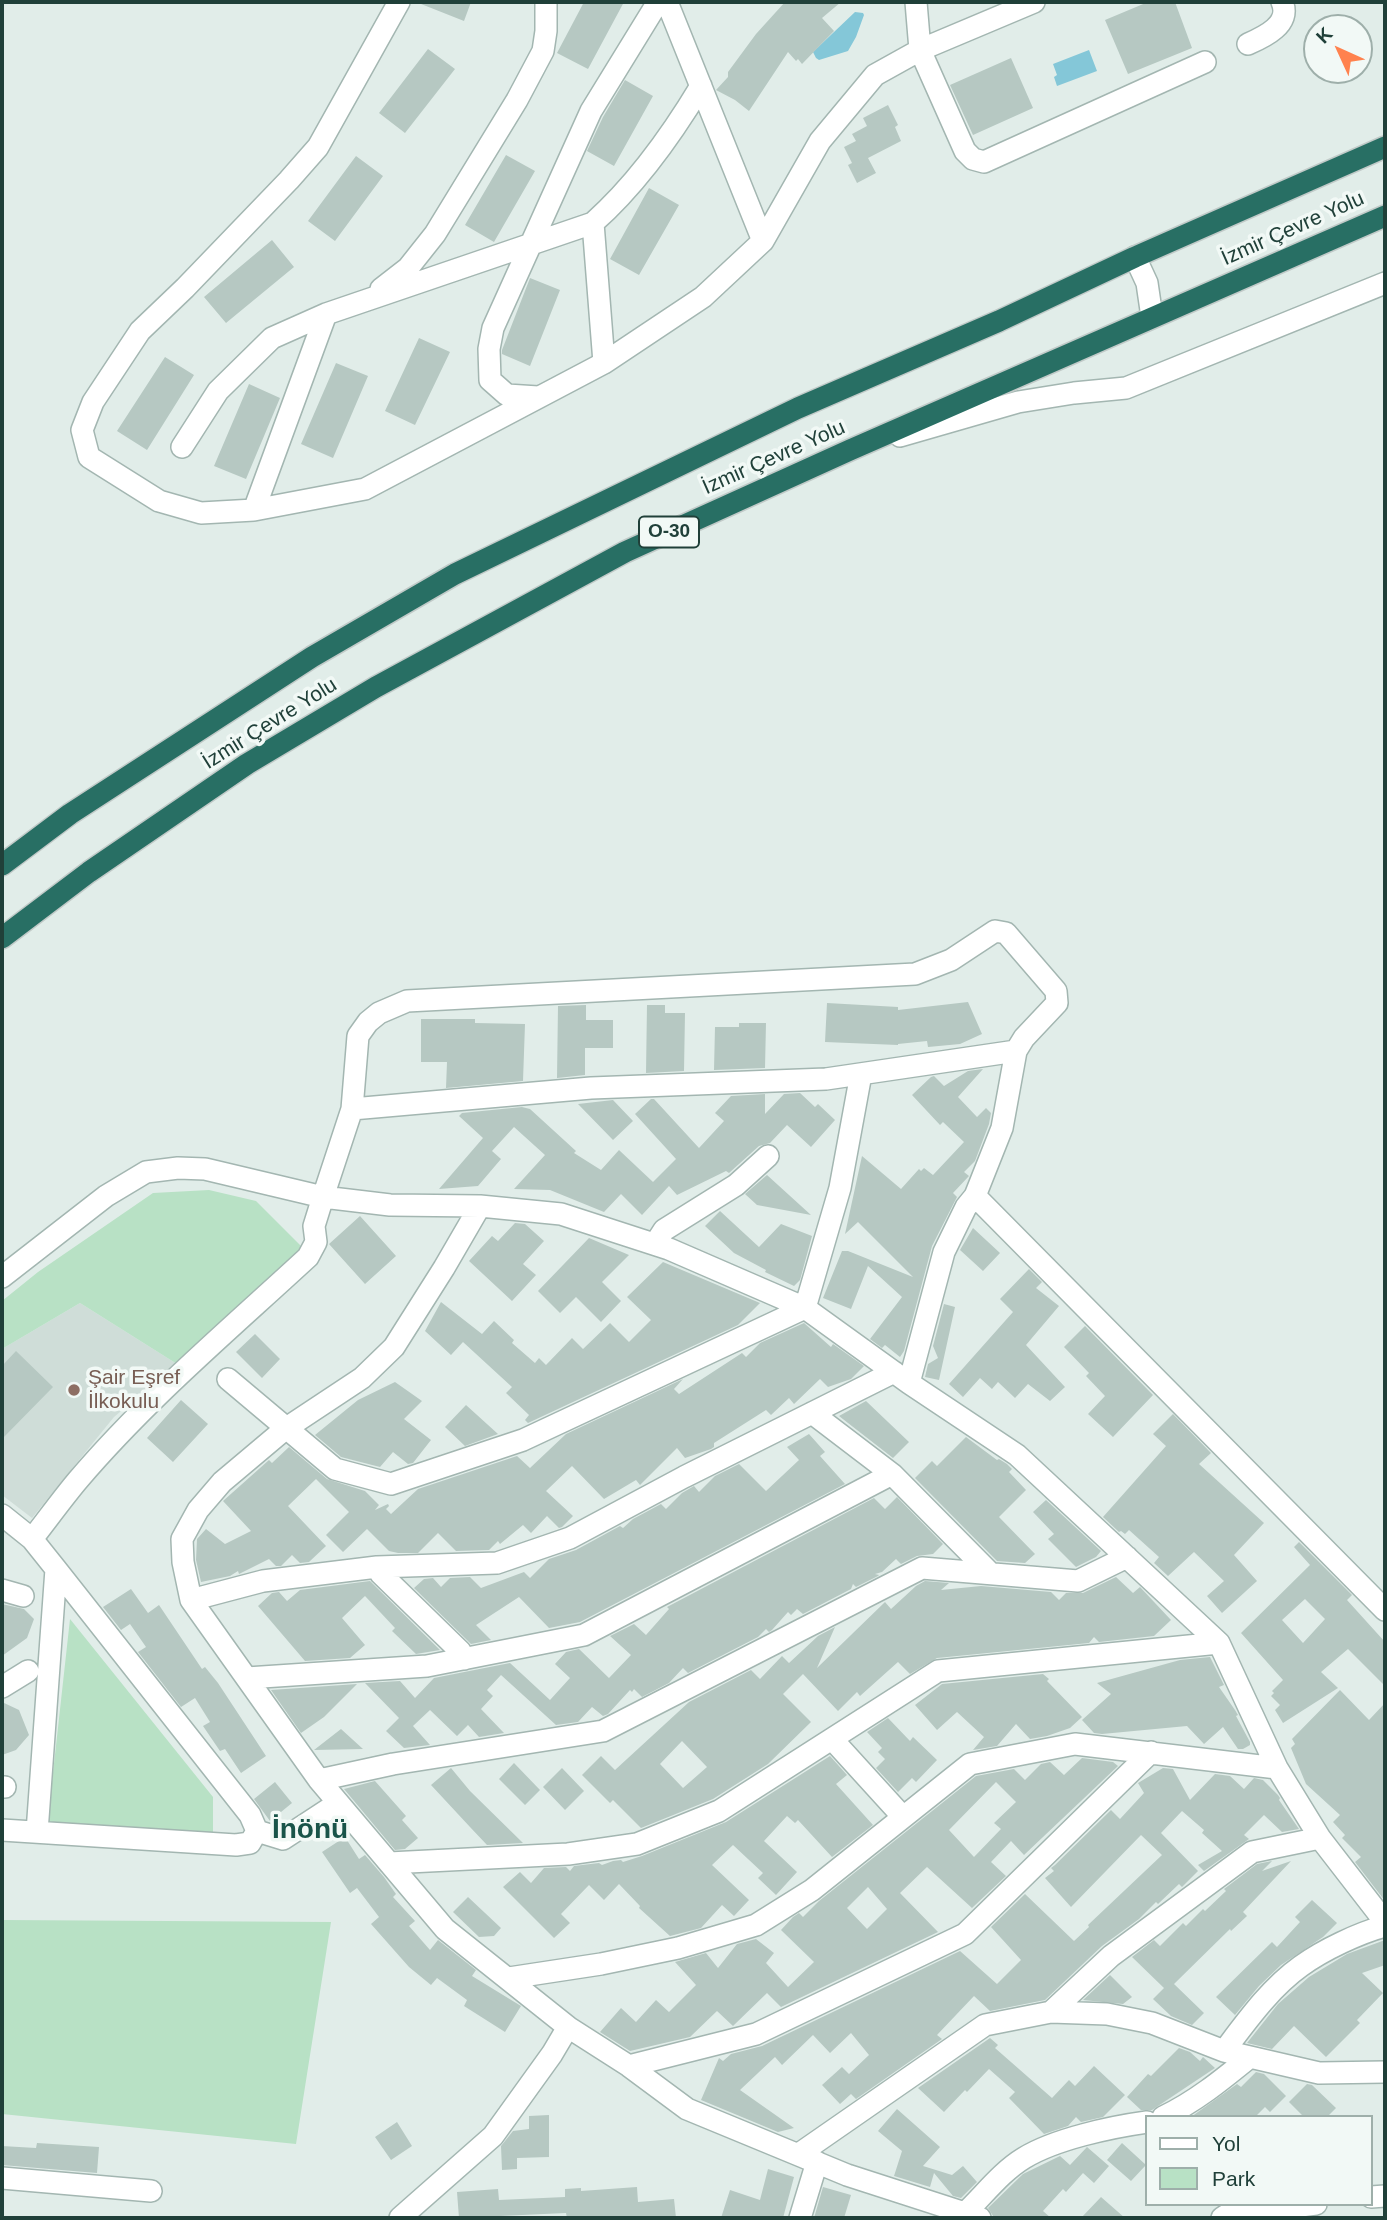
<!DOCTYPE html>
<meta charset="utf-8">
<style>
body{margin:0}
#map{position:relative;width:1387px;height:2220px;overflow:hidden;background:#e1ede9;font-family:Arial,sans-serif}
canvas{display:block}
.frame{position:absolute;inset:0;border:4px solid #204039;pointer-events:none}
.legend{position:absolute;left:1145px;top:2115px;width:228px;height:91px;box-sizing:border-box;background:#f2f9f6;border:2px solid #9eafaa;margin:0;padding:9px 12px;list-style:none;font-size:21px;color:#204039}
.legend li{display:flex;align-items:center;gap:14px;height:35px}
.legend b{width:35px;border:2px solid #9eafaa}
.north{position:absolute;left:1303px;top:14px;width:70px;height:70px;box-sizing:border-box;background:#f2f9f6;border:2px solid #9eafaa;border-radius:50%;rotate:315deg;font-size:19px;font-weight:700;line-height:28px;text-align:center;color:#204039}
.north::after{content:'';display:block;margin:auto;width:24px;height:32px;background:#ff824e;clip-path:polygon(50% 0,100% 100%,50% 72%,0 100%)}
</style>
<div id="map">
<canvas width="1387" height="2220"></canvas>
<div class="frame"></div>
<ul class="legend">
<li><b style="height:9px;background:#fff"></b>Yol</li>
<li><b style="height:19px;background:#b8e1c5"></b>Park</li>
</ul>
<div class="north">K</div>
</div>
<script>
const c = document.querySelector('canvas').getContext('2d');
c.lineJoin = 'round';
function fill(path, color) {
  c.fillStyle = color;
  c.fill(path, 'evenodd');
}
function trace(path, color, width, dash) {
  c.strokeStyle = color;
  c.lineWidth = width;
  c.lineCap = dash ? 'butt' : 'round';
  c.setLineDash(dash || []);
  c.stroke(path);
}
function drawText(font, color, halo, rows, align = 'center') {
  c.font = font + ' Arial,sans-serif';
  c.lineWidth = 7;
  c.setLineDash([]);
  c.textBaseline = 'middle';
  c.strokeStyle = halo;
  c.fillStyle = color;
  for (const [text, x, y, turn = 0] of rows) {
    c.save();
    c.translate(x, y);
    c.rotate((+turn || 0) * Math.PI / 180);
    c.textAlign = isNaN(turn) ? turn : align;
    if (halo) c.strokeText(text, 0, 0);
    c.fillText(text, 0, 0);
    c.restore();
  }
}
fill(new Path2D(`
 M80,1303L177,1364L114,1417L32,1518L2,1495V1349Z`), '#cfddd8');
fill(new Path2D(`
 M209,1190L256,1201L304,1249L177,1364L80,1303L2,1349V1301L38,1272L153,1193Z
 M70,1619L213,1797V1833L47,1827Z
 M2,1920L331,1922L296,2144L2,2114Z`), '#b8e1c5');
fill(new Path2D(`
 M855,12L863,13L864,15L856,37L848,51L819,60L816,58L813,52Z
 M1089,50L1097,71L1057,86L1054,77L1057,75L1053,64Z`), '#84c7d8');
fill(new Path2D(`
 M416,2H471L464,21Z
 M584,2H624L588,69L557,53Z
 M785,2H841L822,18L834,31L802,64L798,59L796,61L788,52L749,111L735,100L716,90L728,77V72L756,34Z
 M1148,2H1175L1192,48L1128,74L1105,20Z
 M428,49L455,69L405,133L379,113Z
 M1011,58L1033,108L973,135L950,85Z
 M625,80L653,96L614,166L587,151L603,117Z
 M888,105L898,125L895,127L901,141L868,158L876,173L857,183L848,165L852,163L844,147L856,141L852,134L867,126L863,118Z
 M506,155L535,171L494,242L465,225Z
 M356,156L383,176L335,241L308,221Z
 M649,188L679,205L639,275L610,259Z
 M272,240L294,267L226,323L204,297Z
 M530,278L560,290L530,366L502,354V350Z
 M419,338L450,352L415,425L385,411Z
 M165,357L194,375L147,450L117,431Z
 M336,363L368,376L333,458L301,444Z
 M249,384L280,398L246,479L214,466Z
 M968,1002L982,1034L960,1044L928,1047L927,1041L898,1044V1045L825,1042L827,1003L898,1007V1010Z
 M586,1005V1020H613V1048H585V1075L557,1078L558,1006Z
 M647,1005H665V1013H685L684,1071L646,1073Z
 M421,1019H475V1023L525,1024L523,1081L446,1088L447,1062H421Z
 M739,1023H766L765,1068L714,1070L715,1027H739Z
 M983,1069L958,1097L977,1117L986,1108L991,1113L989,1124L975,1161L964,1172L969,1176L953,1193L957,1197L932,1246L904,1351L900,1357L885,1345L882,1348L870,1339L902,1297L868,1266L851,1309L823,1298L842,1251H848L913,1277L858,1222L845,1234L862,1156L901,1189L919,1169L921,1171L924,1168L933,1175L964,1142L943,1122L940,1125L912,1095L931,1077L934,1076L944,1086L968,1071Z
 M800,1093L815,1107L818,1104L835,1120L811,1147L787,1125L770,1143L759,1146L729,1173L726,1171L677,1195L669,1186L642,1215L621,1194L604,1212L550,1190L514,1189L545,1155L514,1127L492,1151L501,1159L478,1186L439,1189L483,1138L459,1116L462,1113L522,1107L530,1109L576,1151L574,1153L601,1170L619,1150L653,1182L676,1159L635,1114L651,1099H654L699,1148L724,1121L715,1113L731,1096L765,1094V1114L784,1094Z
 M613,1100L633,1121L613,1140L578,1104Z
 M767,1175L811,1215L757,1205L745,1194Z
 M720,1211L759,1247L781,1224L812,1236L800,1280L794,1286L765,1272L766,1270L734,1253L705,1226Z
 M360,1216L396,1256L365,1284L329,1244Z
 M515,1223L525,1224L544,1241L523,1264L536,1275L512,1301L469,1261L492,1236L498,1241Z
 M973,1228L1000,1253L983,1271L960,1250Z
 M589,1238L629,1255L602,1282L621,1301L601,1322L576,1297L560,1313L538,1291Z
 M663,1262L760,1303L738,1325L528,1423L525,1420L529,1415L506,1393L512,1387L463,1342L451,1355L425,1331L441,1302L482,1334L494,1321L514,1340L512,1343L535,1363L539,1358L546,1365L572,1338L583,1349L610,1323L629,1342L651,1320L627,1297Z
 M1029,1269L1042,1282L1036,1288L1059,1306L1026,1345L1065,1387L1050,1401L1028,1384L1015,1398L998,1382L992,1389L980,1378L963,1397L949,1384L1013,1312L1000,1299Z
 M944,1304L955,1307L939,1380L925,1377L928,1364L938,1358L933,1346Z
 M804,1323L831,1347L833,1344L864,1366L851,1379L828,1387L820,1379L794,1404L789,1398L771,1415L766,1410L714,1443V1447L711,1449L685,1458L677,1448L640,1485L636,1480L604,1499L572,1466L546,1491L573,1516L562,1527L559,1528L547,1516L531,1533L523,1525L500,1544L498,1541L489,1550L456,1551L438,1533L418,1553H398L389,1551L367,1529L343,1552L326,1535L349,1512L316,1479L288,1506L326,1546L309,1562L300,1563L292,1555L281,1566H276L269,1559L239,1574L238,1571L230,1576L201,1582L196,1560L197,1539L206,1529L225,1544L251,1531L223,1501L269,1460L272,1463L289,1447L327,1479L365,1491L379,1505L375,1510L388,1504L389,1506L386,1509L391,1514L418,1489L517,1456L530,1468L566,1434L683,1379L674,1389L679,1394L742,1353L746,1357L760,1343Z
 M1085,1326L1153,1395L1113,1437L1088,1414L1105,1396L1086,1376L1089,1373L1064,1347Z
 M255,1334L280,1359L262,1378L236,1352Z
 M16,1351L53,1387L2,1439V1366Z
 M395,1382L422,1401L404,1419L431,1440L413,1463L408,1464L393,1452L380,1467L341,1457L315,1435L358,1400Z
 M181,1400L208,1424L173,1462L147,1438Z
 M866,1401L909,1442L893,1458L839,1416Z
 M466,1405L498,1434L465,1446L445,1427Z
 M1173,1414L1211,1453L1199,1464L1264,1523L1234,1555L1257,1581L1222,1613L1207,1596L1224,1581L1194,1552L1168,1576L1154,1563L1159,1557L1129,1530L1125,1534L1121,1531L1119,1532L1103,1517L1166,1446L1153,1434Z
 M809,1434L825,1452L820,1456L845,1484L580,1622L549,1628L519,1597L476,1625L491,1640L471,1644L414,1588L424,1579L433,1578L441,1587L450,1578L470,1577L481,1588L524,1572L530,1578L549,1559L576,1550L620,1526L623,1528L633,1519L661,1504L666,1509L682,1493L694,1486L699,1492L715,1476L739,1464L766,1491L799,1460L787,1447Z
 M966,1437L997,1460L999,1459L1007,1464L1012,1469L1009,1472L1026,1490L999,1517L1035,1554L1025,1563L997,1561L915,1478L932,1461L937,1466Z
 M897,1497L943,1544L933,1554L917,1556L901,1564L896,1559L882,1572L875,1574L879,1575L878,1576L856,1587L853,1584L851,1589L803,1614L797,1609L791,1615L788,1612L772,1630L769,1632L766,1629L758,1637L688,1673L683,1668L669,1683L642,1697L634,1689L632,1692L630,1690L608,1714L603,1716L592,1707L578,1722L556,1725L501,1675L487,1690L493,1696L481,1709L504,1733L479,1737L468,1725L457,1736L430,1710L413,1726L430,1745L404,1748L386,1731L399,1718L365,1683L400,1681L415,1698L434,1678L510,1663L550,1700L570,1678L555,1664L566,1652L579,1649L609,1678L631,1655L610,1636L634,1624L646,1635L669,1609L667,1607L874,1498L885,1509Z
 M1046,1500L1101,1551L1096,1557L1076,1567L1048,1539L1054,1534L1033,1512Z
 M1299,1542L1352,1595L1347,1600L1385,1642V1686L1348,1649L1321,1672L1338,1688L1283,1723L1275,1710L1280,1705L1271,1696L1274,1693L1272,1691L1283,1680L1241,1633L1310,1565L1294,1547ZM1305,1599L1325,1619L1303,1643L1282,1620Z
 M1116,1577L1133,1593L1140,1587L1171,1620L1154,1636L1099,1642L1094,1637L1089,1643L937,1658L910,1674L898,1662L860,1696L857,1692L838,1711L803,1674L783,1694L811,1722L768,1764L713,1799L641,1828L613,1800L610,1803L582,1775L601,1756L615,1770L689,1702L751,1670L760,1679L782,1656L789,1663L818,1636L835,1627L817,1668L885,1602L891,1609L916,1586L925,1581L949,1583L941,1590L981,1586L1051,1592L1059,1600L1066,1593H1083ZM682,1741L707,1767L683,1788L660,1764Z
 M370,1581L440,1650L416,1654L392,1631L395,1628L365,1596L342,1618L365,1645L350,1658L305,1661L258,1606L272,1593L279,1592L287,1601L300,1590Z
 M131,1589L148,1613L159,1605L202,1669L205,1667L218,1683L266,1756L241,1773L225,1749L220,1751L203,1726L210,1722L195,1698L181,1707L138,1652L146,1647L130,1624L121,1630L103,1607Z
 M2,1604L24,1609L34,1619L27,1638L2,1656Z
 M1210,1657L1224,1685L1219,1687L1235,1710L1238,1715L1236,1716L1250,1742V1745L1243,1749H1238L1223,1727L1204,1744L1187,1726L1102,1734L1094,1733L1082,1720L1111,1694L1097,1683L1180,1660Z
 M1043,1674L1049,1679L1047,1681L1082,1717L1070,1728L1047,1736L1030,1739L1016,1724L997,1746L973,1750L984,1737L957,1712L937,1730L915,1705L942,1684Z
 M357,1684L324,1717L301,1733L271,1690Z
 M1340,1690L1369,1720L1385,1703V1901L1355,1862L1361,1857L1342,1838L1345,1835L1333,1822L1340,1815L1306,1784L1291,1748L1295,1744L1292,1739Z
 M2,1702L19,1710L29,1735L16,1750L2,1755Z
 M888,1718L910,1741L913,1737L937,1760L916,1782L912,1778L898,1792L876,1768L885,1759L878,1752L882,1748L867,1732Z
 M341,1729L363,1749L314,1750Z
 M830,1756L847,1775L836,1784L873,1825L832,1857L798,1820L795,1823L787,1816L764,1841L797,1872L776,1895L758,1878L763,1873L733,1845L712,1865L749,1900L734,1916L722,1905L701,1928L670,1936L639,1908L640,1906L619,1884L604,1900L589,1885L561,1914L570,1923L554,1938L503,1887L520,1872L531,1883L544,1868L566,1867L570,1871L574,1866L599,1863L602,1865L613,1861L621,1860L623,1862L642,1856L726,1822Z
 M1082,1758L1113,1762L1118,1766L1024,1855L1011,1841L991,1862L1006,1876L972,1908L927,1867L900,1893L938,1932L781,2007L767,1993L733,2026L717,2011L690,2037L630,2051L600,2032L621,2008L636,2022L656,2000L669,2012L696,1985L675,1962L706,1953L718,1968L737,1944L756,1939L774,1953L766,1963L788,1987L814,1962L781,1930L793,1917L799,1913L803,1917L819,1901L976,1776L1014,1769L1025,1780L1041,1764L1050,1762L1064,1775ZM996,1782L1016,1802L994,1823L1001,1829L974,1857L949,1830ZM868,1887L887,1909L867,1929L847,1908Z
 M514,1763L540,1790L525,1805L499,1779Z
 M451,1768L470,1791L523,1843L487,1845L470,1827L431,1785Z
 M562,1768L584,1791L565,1810L543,1787Z
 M1163,1768L1173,1769L1190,1800L1215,1774L1230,1776L1244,1789L1254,1778L1263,1780L1278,1795L1280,1798L1279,1800L1299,1829L1282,1832L1264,1815L1244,1835L1249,1839L1204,1871L1198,1865L1222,1851L1202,1833L1204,1830L1182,1811L1161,1833L1198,1871L1182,1887L1179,1884L1158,1904L1156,1902L1139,1919L1102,1946L1045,2000L990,2011L974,1996L937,2035L942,2039L856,2099L851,2094L840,2104L822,2085L842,2067L849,2074L869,2055L851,2033L830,2053L813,2035L782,2065L775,2057L740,2090L794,2128L778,2132L701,2100L719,2058L723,2061L731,2054L762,2046L960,1951L997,1984L1021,1960L991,1927L1025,1894L1074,1941L1089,1927L1088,1925L1162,1855L1141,1835L1071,1907L1045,1878L1054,1871L1051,1868L1055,1865L1111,1810L1120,1819L1144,1793L1138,1783Z
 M375,1781L406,1816L402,1820L418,1838L405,1849L395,1850L344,1789Z
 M275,1782L292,1803L270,1821L254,1799Z
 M345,1837L359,1859L365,1855L384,1877L396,1894L393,1897L415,1921L409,1926L430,1950L438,1940L476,1970L472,1976L521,2006L505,2032L464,2006L467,2000L437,1978L431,1985L409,1967L371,1924L379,1917L357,1888L350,1893L322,1852Z
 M1272,1861L1262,1871L1291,1861L1243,1912L1247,1916L1231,1931L1230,1929L1174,1984L1204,2013L1192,2025L1171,2016L1153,1999L1164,1988L1132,1957L1154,1940L1160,1946L1183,1923L1186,1926L1203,1909L1205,1911L1226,1891L1224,1889L1257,1864Z
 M468,1897L501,1928L494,1936L479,1937L453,1912Z
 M1312,1900L1337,1923L1323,1937L1281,1965L1259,1986L1235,2015L1216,1997L1272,1942L1277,1947L1300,1922L1295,1917Z
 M1385,1940V1965L1362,1973L1383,1993L1357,2020L1360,2023L1326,2057L1294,2026L1272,2049L1247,2043L1278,2004L1309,1977L1347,1954Z
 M1110,1975L1132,1997L1123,2004L1083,2000Z
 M990,2038L998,2045L995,2048L1052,2098L1069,2080L1075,2086L1094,2066L1125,2095L1103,2117L1081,2122L1076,2117L1068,2126L1044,2134L1009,2098L1015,2092L989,2069L967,2092L965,2090L944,2112L918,2088Z
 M1179,2048L1190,2052L1200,2061L1203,2057L1215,2068L1152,2110H1141L1127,2097L1148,2074L1151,2076Z
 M1256,2072L1264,2074L1286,2096L1270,2112L1265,2107L1255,2117H1191L1237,2084L1241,2087Z
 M1307,2084L1312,2085L1336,2108L1327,2117H1304L1289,2102Z
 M897,2109L940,2147L923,2166L952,2175L963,2166L977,2182L961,2198L953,2196L934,2173L930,2187L894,2176L902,2151L878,2131Z
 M549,2115V2157L517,2158V2169L502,2170L501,2146L513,2131L529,2129V2116Z
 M397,2122L412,2146L391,2160L375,2137Z
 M37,2143L99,2147L97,2173L2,2165V2146L36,2148Z
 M1122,2143L1146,2165L1131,2181L1107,2160Z
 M1087,2147L1109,2166L1094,2183L1083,2173L1066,2192L1063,2189L1043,2211L1051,2218H1000L993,2216L988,2208L1023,2174L1060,2156L1070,2165Z
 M768,2169L794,2177L783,2218H721L730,2190L760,2200Z
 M637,2187L638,2202L674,2199L676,2218H567L566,2213L500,2216V2218H459L457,2192L498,2189L499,2200L565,2197V2189L581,2188V2191Z
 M823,2187L851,2195L844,2218H814Z
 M1101,2197L1125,2218H1081Z`), '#b6c8c2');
const minor = new Path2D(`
 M399,2L318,147L289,180L185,288L140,331L93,402L82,430L89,457L159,501L201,513L254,510L365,489L604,363L703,297L763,241L820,141L875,75L920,50L965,151L973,159L984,162L1205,62
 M667,2L763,241
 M916,2L920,50L1034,2
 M1248,44C1264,37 1292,24 1282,2
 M593,223L604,363
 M1135,257L1147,283L1152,317
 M381,289L408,268L435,234L517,100L543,51L546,31V2
 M538,397L507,395L490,380L489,349L493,328L591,111L658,2
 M900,436L1018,402L1074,393L1126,388L1385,283
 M182,447L218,391L272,338L326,314L593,223C637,184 671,136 701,86
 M254,510L326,314
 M352,1109L591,1088L826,1079L1016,1051
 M975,1196L1385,1610
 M655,1244L664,1230L736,1185L768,1156
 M2,1277L106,1196L146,1172L178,1168L205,1169L323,1197L390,1205L480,1206
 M228,1379L335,1469L391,1484L523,1440L805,1308L840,1188L861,1074
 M812,1413L892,1474L990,1573
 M2,1515L32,1539L56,1569L250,1815L257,1831L250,1843L236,1845L2,1830
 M32,1539C47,1520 62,1499 78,1480C147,1399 230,1329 308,1257L316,1242L314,1226L323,1197L352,1109L358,1036L368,1022L379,1013L407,1001L915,974L951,960L995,931L1006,933L1056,991L1057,1003L1024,1038L1016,1051L1002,1128L975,1196L966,1207L944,1252L909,1383
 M377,1567L381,1574L460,1651L464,1659
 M2,1590L23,1596
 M191,1600L263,1581L377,1567L497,1563L570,1538L684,1477L894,1372
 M247,1678L427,1666L584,1635L892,1474
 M2,1687L28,1671
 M832,1739L903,1817
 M319,1780L393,1764L603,1731L922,1568L1078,1581L1127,1557
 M2,1787H5
 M257,1831L283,1839L338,1803
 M37,1832L56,1569
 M389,1863L568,1854L637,1844L719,1811L938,1671L1219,1643
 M509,1978L601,1964L678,1948L756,1925L812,1890L970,1764L1075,1744L1277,1768
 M1051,2012L1111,1956L1252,1852L1320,1838
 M568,2027L629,2066L687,2109L847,2175L980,2218
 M1224,2051C1246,2022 1270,1988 1301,1966C1323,1950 1359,1933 1385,1926
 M629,2066L756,2034L965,1934L1151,1752
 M1163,2117C1195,2102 1223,2079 1250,2057
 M799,2154L985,2025L1051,2012L1107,2014L1152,2023L1224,2051L1319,2073L1385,2072
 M2,2178L151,2191
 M1371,2197L1385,2196
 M965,2213C984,2195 1001,2172 1024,2158C1055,2139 1111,2127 1147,2122
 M400,2218L493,2136L552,2054L568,2027L445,1929L319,1780L191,1600L183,1562L182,1539L198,1510L222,1482L285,1429L362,1378L394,1347L444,1268L480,1206L561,1214L669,1249L805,1308L909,1383L1017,1455L1219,1643L1277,1768L1320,1838L1385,1922
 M800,2218L817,2162
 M1222,2218L1225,2216L1316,2204`);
const highway = new Path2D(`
 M2,865L70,814L312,657L455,574L798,408L999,321L1135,257L1385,147
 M2,938L89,872L247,764L376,687L625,552L850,450L1385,216`);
trace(minor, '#a3b6b1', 24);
trace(highway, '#c1cac8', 24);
trace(minor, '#fff', 21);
trace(highway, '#286f64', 21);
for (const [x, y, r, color] of [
 [74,1390,7,"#8d6e63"]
]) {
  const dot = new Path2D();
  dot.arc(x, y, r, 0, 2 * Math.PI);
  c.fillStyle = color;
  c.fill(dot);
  trace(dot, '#f2f9f6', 2.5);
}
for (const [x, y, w] of [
 [669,532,60]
]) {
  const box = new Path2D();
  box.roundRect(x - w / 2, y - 15.5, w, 31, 5);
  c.fillStyle = '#f2f9f6';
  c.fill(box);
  trace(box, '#204039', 2);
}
drawText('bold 19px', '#204039', null, [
 ["O-30",669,532]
]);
drawText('21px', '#204039', '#f2f9f6', [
 ["İzmir Çevre Yolu",1293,229,-24],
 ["İzmir Çevre Yolu",774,458,-24],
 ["İzmir Çevre Yolu",270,724,-32]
]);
drawText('21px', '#785e54', '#f2f9f6', [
 ["Şair Eşref",88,1378],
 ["İlkokulu",88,1402]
], 'left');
drawText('bold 28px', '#195449', '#f2f9f6', [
 ["İnönü",310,1830]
]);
</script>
